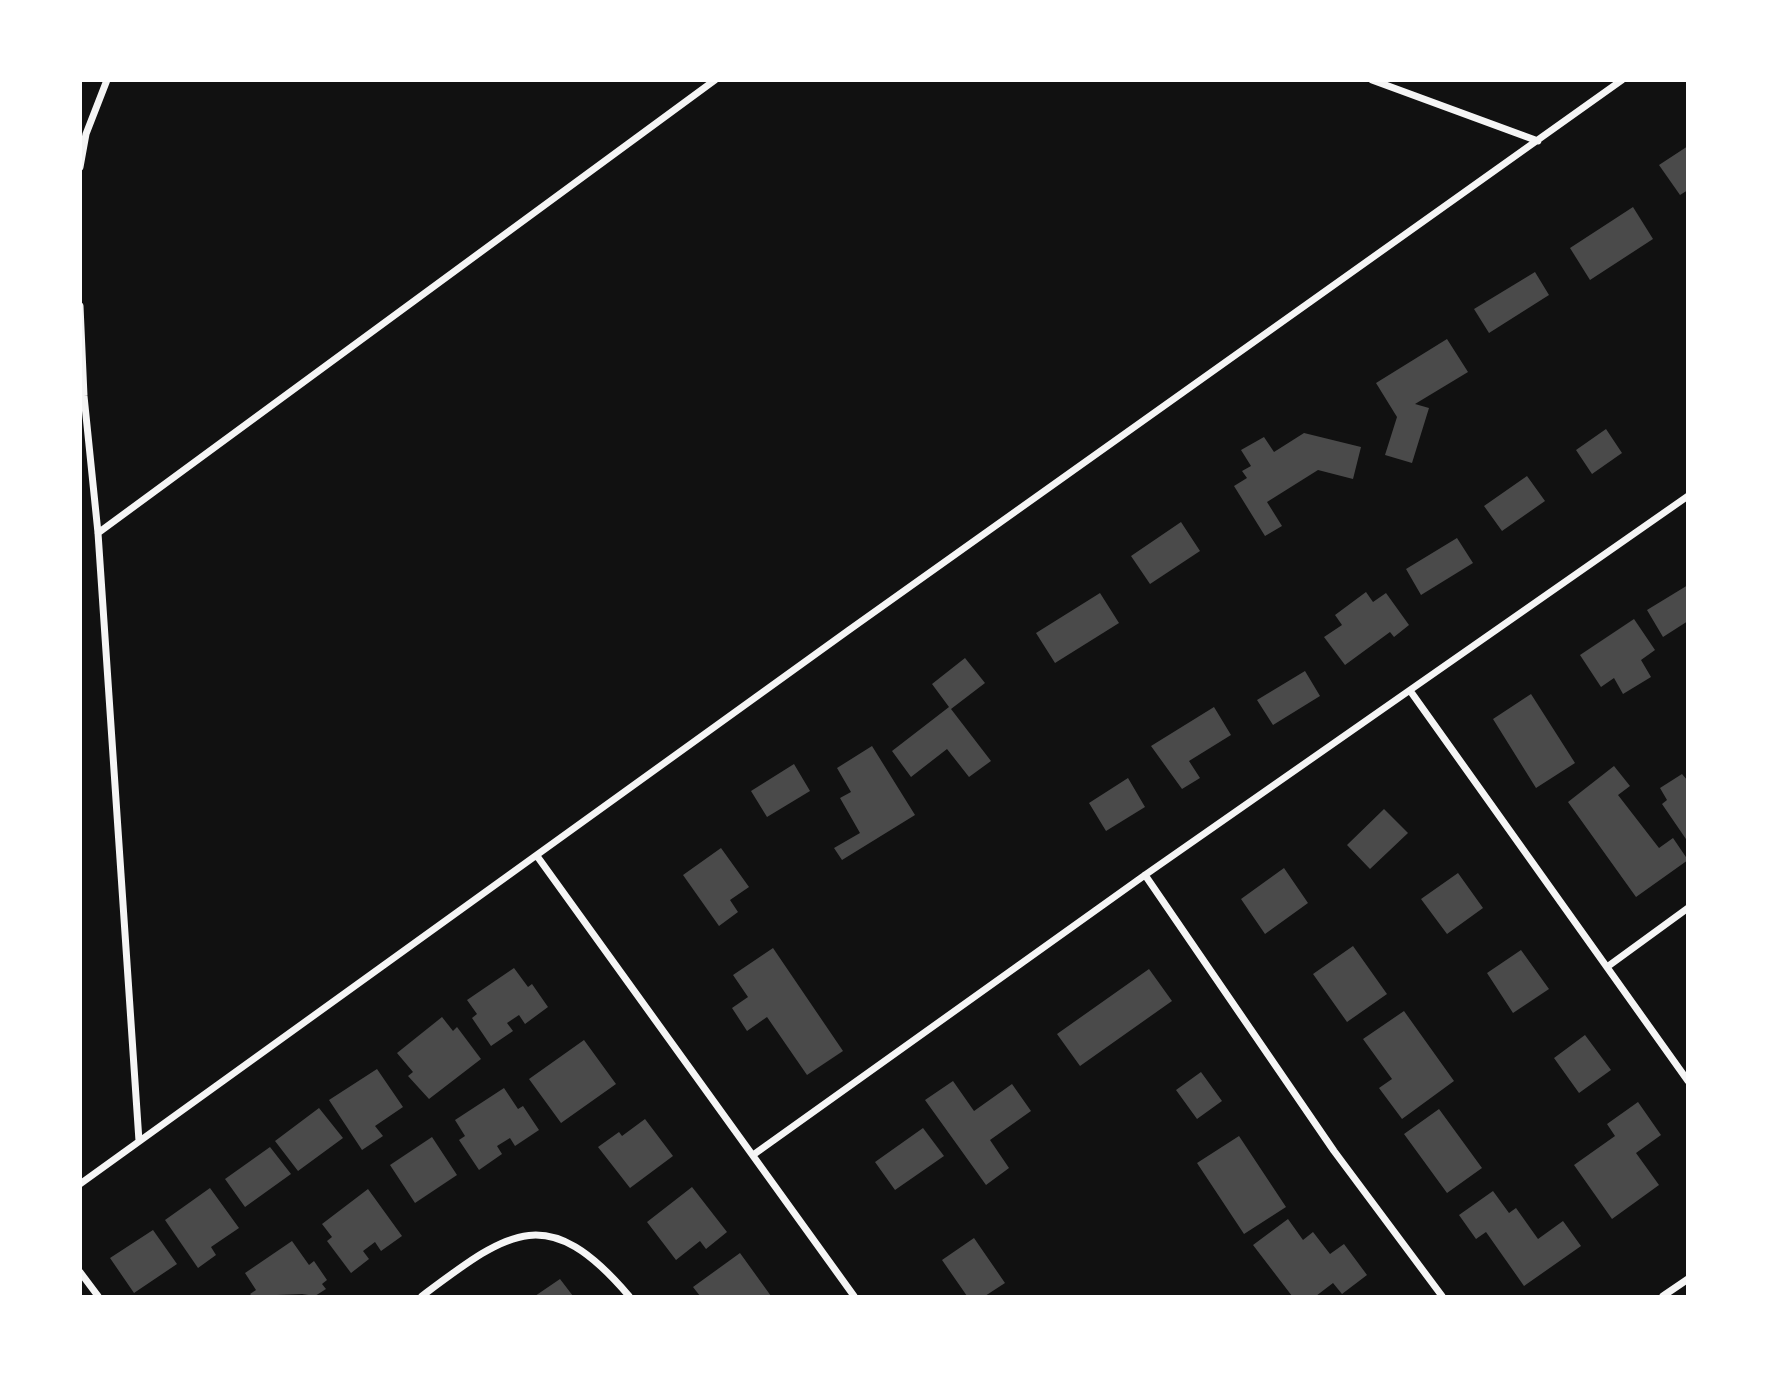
<!DOCTYPE html>
<style>
body{margin:0}
#map{position:relative;width:1768px;height:1377px;overflow:hidden;background:#111;font-family:Manrope,sans-serif}
canvas{display:block}
.frame{position:absolute;inset:0;border:82px solid #fff;pointer-events:none}
</style>
<div id="map">
<canvas width="1768" height="1377"></canvas>
<div class="frame"></div>
</div>
<script>
const c = document.querySelector('canvas').getContext('2d');
c.lineJoin = 'round';
function fill(path, color) {
  c.fillStyle = color;
  c.fill(path, 'evenodd');
}
function trace(path, color, width, dash) {
  c.strokeStyle = color;
  c.lineWidth = width;
  c.lineCap = dash ? 'butt' : 'round';
  c.setLineDash(dash || []);
  c.stroke(path);
}
fill(new Path2D(`
 M1688,146V190L1680,195L1659,165Z
 M1633,207L1653,239L1590,280L1570,248Z
 M1535,272L1549,295L1489,333L1474,309Z
 M1447,339L1468,372L1415,404L1429,408L1412,463L1385,455L1397,417L1376,383Z
 M1606,429L1622,453L1592,474L1576,450Z
 M1304,433L1361,447L1353,479L1318,470L1267,502L1282,526L1265,536L1234,486L1247,478L1242,471L1251,466L1241,450L1264,437L1274,452Z
 M1527,476L1545,501L1502,531L1484,506Z
 M1181,522L1200,551L1150,584L1131,556Z
 M1457,538L1473,563L1421,595L1406,569Z
 M1688,585V621L1663,637L1647,610Z
 M1366,592L1373,602L1386,593L1409,625L1394,637L1390,632L1345,665L1324,637L1342,625L1335,615Z
 M1100,593L1119,623L1055,663L1036,633Z
 M1634,619L1655,650L1641,660L1651,677L1623,694L1614,678L1601,687L1580,655Z
 M965,658L985,683L951,709L991,761L969,777L947,749L911,777L892,751L949,707L932,684Z
 M1305,671L1320,696L1273,725L1257,700Z
 M1531,694L1575,763L1536,788L1493,719Z
 M1214,707L1231,735L1189,761L1200,778L1182,789L1151,746Z
 M872,746L915,815L842,860L834,848L860,833L840,798L851,792L837,768Z
 M794,764L810,791L767,817L751,791Z
 M1614,766L1630,786L1618,795L1659,848L1673,838L1688,860L1636,897L1568,802Z
 M1682,774L1688,781V842L1662,804L1667,800L1660,788Z
 M1128,778L1145,807L1106,831L1089,803Z
 M1384,809L1408,833L1370,869L1347,845Z
 M721,848L749,887L730,900L738,912L719,926L683,875Z
 M1284,868L1308,903L1265,934L1241,899Z
 M1458,873L1483,908L1447,934L1421,899Z
 M1353,946L1387,994L1347,1022L1313,974Z
 M773,948L843,1051L807,1075L767,1017L747,1031L732,1008L748,997L733,975Z
 M1521,950L1549,989L1513,1013L1487,973Z
 M514,968L528,987L532,984L548,1007L525,1024L519,1015L507,1023L513,1031L491,1046L472,1018L477,1014L467,1000Z
 M1149,969L1172,1001L1080,1066L1057,1034Z
 M1404,1011L1454,1081L1402,1119L1379,1088L1392,1079L1363,1039Z
 M442,1017L453,1031L457,1027L481,1059L429,1099L408,1076L413,1072L397,1053Z
 M1585,1035L1611,1070L1579,1093L1554,1058Z
 M584,1040L616,1084L561,1123L529,1079Z
 M377,1069L403,1107L375,1126L383,1136L362,1150L329,1100Z
 M1201,1072L1222,1101L1197,1119L1176,1090Z
 M953,1081L974,1111L1012,1084L1031,1111L990,1140L1009,1168L986,1185L925,1100Z
 M504,1088L518,1109L523,1106L539,1130L515,1146L510,1138L497,1146L502,1154L479,1170L459,1140L465,1136L455,1120Z
 M1638,1102L1661,1135L1636,1153L1659,1185L1612,1219L1574,1165L1615,1136L1607,1124Z
 M319,1108L343,1138L298,1171L275,1141Z
 M1439,1109L1482,1168L1447,1193L1404,1134Z
 M645,1119L673,1156L630,1188L598,1147L619,1132L622,1136Z
 M923,1128L944,1156L895,1190L875,1162Z
 M1239,1136L1286,1207L1244,1234L1197,1163Z
 M432,1137L457,1175L415,1203L390,1165Z
 M270,1147L291,1174L245,1207L225,1179Z
 M692,1187L727,1232L706,1249L700,1241L676,1260L647,1222Z
 M210,1188L239,1228L211,1247L216,1255L198,1268L165,1220Z
 M368,1189L402,1236L381,1251L375,1242L363,1251L369,1259L351,1273L327,1241L332,1237L322,1224Z
 M1493,1191L1509,1213L1516,1208L1538,1239L1563,1221L1581,1246L1524,1286L1486,1232L1476,1239L1459,1215Z
 M1288,1219L1303,1240L1313,1232L1330,1254L1344,1244L1367,1275L1342,1294L1333,1283L1316,1296H1292L1253,1245Z
 M153,1230L177,1264L134,1293L110,1258Z
 M974,1238L1005,1283L985,1296H967L942,1260Z
 M292,1241L309,1265L314,1261L327,1280L322,1284L326,1289L315,1296L302,1294L252,1296L250,1294L256,1290L245,1273Z
 M740,1253L771,1296H700L693,1287Z
 M560,1279L573,1296H535Z`), '#4a4a4a');
trace(new Path2D(`
 M1372,80L1538,141
 M80,167L86,134L107,80
 M80,306L84,396L98,533L139,1141
 M98,533L715,80
 M1411,692L1688,1081
 M537,856L854,1296
 M1145,875L1334,1151L1442,1296
 M1607,967L1688,908
 M753,1155L1145,875L1688,496
 M80,1184L849,630L1622,80
 M80,1272L98,1296
 M422,1296C509,1231 547,1200 629,1296
 M1663,1296L1688,1279`), '#f5f5f5', 7);
</script>
